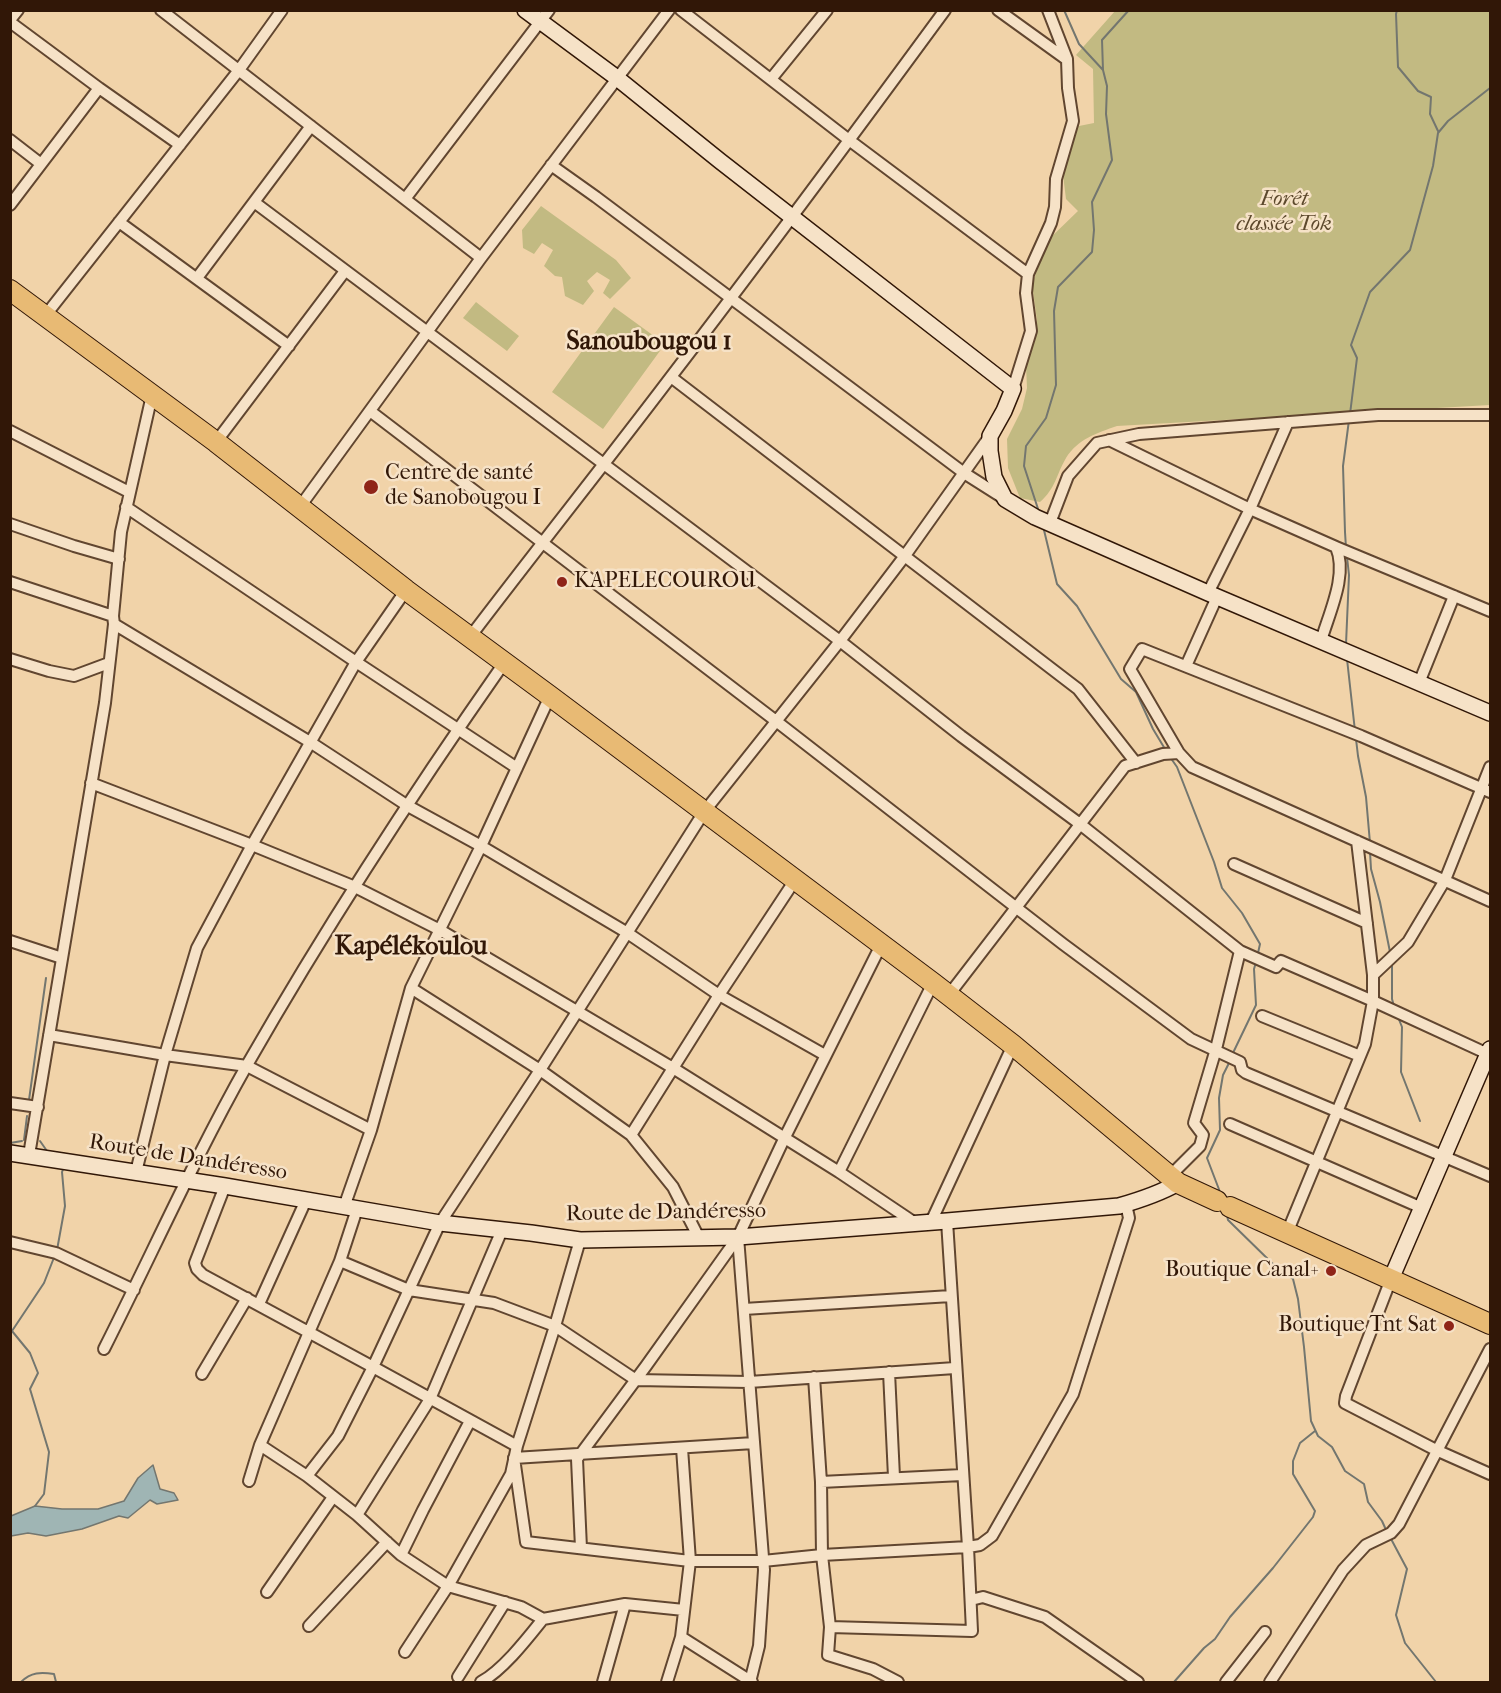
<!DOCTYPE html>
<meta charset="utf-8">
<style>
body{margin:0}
#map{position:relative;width:1501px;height:1693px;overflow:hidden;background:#f1d3a9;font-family:"IM FELL French Canon",serif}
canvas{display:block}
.frame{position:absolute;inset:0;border:12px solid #311707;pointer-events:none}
</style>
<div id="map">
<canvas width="1501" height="1693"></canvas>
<div class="frame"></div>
</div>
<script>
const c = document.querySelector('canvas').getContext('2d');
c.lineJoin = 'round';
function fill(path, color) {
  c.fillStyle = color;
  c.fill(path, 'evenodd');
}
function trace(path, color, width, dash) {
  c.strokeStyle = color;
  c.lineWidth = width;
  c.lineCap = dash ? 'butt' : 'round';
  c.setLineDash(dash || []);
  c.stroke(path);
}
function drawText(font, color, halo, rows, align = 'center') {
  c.font = font + ' "IM FELL French Canon",serif';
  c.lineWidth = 5;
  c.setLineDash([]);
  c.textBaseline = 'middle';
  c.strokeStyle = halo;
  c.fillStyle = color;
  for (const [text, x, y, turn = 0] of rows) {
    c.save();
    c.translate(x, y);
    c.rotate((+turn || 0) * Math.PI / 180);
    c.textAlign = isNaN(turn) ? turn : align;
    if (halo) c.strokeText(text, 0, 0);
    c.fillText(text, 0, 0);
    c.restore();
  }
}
fill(new Path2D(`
 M1115,11H1490V405L1117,426C1097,433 1078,439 1066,458C1056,475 1056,488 1040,502L1020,498L1008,468L1007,439L1022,409L1027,388L1026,366L1037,320L1032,285L1047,241L1078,211L1066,199L1063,175L1074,127L1094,123L1093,69L1076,55Z
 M541,206L616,260L631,278L610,299L603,293L610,280L597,272L587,281L594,291L583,305L565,296L562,277L555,276L544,266L553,250L542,243L534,254L523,248L522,230Z
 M476,302L519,336L507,351L463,318Z
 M614,307L665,344L603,429L552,392Z`), '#c2ba82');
const water = new Path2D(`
 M153,1465L160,1489L174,1493L178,1500L157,1504L150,1500L128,1518L119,1516L82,1529L46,1536L28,1533L11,1536V1516L35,1506L62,1509H98L124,1501L138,1478Z`);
fill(water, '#9fb5b4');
trace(water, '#73766f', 1.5);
trace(new Path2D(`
 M1064,10L1079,44L1103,70
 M1397,10L1396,14L1398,67L1418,91L1431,97L1430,114L1438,131
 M1350,414L1357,358L1351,345L1370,292L1410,250L1433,166L1438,133L1448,121L1490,88
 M1039,512L1024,466L1026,446L1046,418L1056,385L1054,311L1058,287L1092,252L1094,230L1092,202L1112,160L1106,114L1107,86L1103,70L1102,40L1129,10
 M1043,526L1057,584L1077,606L1121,679L1136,692L1153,729L1165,749
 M1346,548L1345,532L1343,466L1349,420
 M1346,644L1349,575L1347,557
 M1347,659L1355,731
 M1356,739L1358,756L1366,797L1370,843
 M1170,757L1177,767L1214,862L1222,888L1242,913L1260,944L1258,953
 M1370,852L1371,869L1380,902L1390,952
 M1392,964V999L1394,1006
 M1398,1017L1402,1027L1401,1072L1420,1121
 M1232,1055L1256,1005L1254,969L1256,962
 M29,1100L46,978
 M24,1140L27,1116
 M40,1141L47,1151
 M10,1143L22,1141
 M53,1152L65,1154
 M1220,1192L1207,1158L1220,1130L1219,1098L1223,1075L1230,1061
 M1227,1215L1228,1220L1274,1265L1293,1279L1298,1299L1304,1347L1311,1421L1318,1436L1332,1447L1345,1471L1364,1484L1368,1502L1382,1521L1387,1532
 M57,1250L65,1206L62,1172L64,1167
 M35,1506L44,1494L49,1452L30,1389L38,1373L30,1353L12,1331L44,1283L55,1255
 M1390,1537L1407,1569L1396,1615L1405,1643L1436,1682
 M21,1682C31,1672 41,1672 54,1674L56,1682
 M1174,1682L1204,1648L1215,1639L1230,1617L1273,1568L1313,1517L1315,1511L1293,1474V1461L1300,1443L1315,1431`), '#73766f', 2);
const street = new Path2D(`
 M161,10L481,258
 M681,10L849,140L1028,274
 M998,10L1066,59
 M10,20L18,10
 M10,22L99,88L180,145
 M771,79L827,10
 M10,140L41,164
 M551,165L596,197L964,473L1005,499
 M405,199L549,10
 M254,202L840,641L961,736L1080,824L1240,951L1216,1049L1194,1123L1203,1135L1200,1146L1170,1176
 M10,205L99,88
 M119,222L289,346
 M197,278L311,126
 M45,316L239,70L282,10
 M671,377L1078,689L1136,763
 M1013,389L1031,331L1026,293L1028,274L1051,223L1055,207L1056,179L1073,121L1068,88L1067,59L1048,10
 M370,411L776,721L1063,944L1191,1039L1240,1062L1242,1070L1246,1073L1490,1176
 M10,431L129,492
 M1109,440L1250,509L1336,547C1348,575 1329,613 1321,641
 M216,442L345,271
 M126,507L356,662L517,768
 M299,508L481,258L669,10
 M1050,523L1068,476L1097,443L1139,434L1378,415H1490
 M10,524L74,546L119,559
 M1336,547L1490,611
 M10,582L113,616
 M1208,593L1250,509L1288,422
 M114,624L310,742L408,806L481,846L626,932L719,995L825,1055
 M470,637C536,550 604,465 670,378C763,257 854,134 945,10
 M10,659L49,671L74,676L109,663
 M1186,666L1217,597
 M1419,683L1454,596
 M1179,753L1130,669L1142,649L1361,736L1490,792
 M91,783L252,845L355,887L440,930L673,1068L839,1172L915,1223
 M1234,864L1367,923
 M10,941L62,958
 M1240,951L1276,967L1281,961L1373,1001L1488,1054
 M1373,975L1408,942L1445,880L1490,767
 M411,988L540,1070L631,1135L673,1187L699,1238
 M948,996L1125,766L1163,754L1179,753L1192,767L1490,901
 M1262,1016L1360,1056
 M49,1035L165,1055L247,1066L371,1130
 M10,1103L38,1107
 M1230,1124L1422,1208
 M631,1135L719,995L795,880
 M29,1155L105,703L114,624L113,616L121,532L152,395
 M136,1172L165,1055L197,948L252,845L356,662L406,590
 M839,1172L933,983
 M225,1186L195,1263L197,1269L203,1275L373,1367L440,1223L540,1070L704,812L840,641L904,557L990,436
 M344,1207L371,1130L411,988L481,846L550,696
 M357,1209L340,1261L409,1290L494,1303L555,1326L636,1380L749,1382L955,1368
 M931,1222L1013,1045
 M502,1230L430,1399L357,1515L401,1555L448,1586L521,1607L543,1619L625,1604L684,1610
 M1287,1233L1365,1044L1373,1001V975L1357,841
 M738,1237L784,1139L881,945
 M10,1242L56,1253L134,1290
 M1391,1279L1346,1396L1345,1403L1436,1450L1490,1474
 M259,1304L306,1200
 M744,1309L951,1296
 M104,1349C152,1254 195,1157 247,1065C326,927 413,793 504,663
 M889,1372L894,1477
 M202,1374L247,1298
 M814,1377L821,1482L962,1475
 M754,1443L514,1458L526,1542L690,1561H763L822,1555L968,1547L947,1221
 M307,1476L260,1445L340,1261
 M249,1481L260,1445
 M821,1482L822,1555L830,1627L972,1631L968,1547L980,1545L992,1536L1073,1394L1129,1218L1126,1204
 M357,1515L307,1476L338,1436L373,1367L517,1446
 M581,1548L577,1459L646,1366L738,1237L764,1570L759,1646L750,1682
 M401,1555L423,1510L470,1421
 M267,1592L333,1497
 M971,1600L983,1597L1045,1617L1138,1682
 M309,1626L387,1542
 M830,1627L828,1655L873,1669L898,1682
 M681,1637L752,1682
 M405,1652L448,1586L511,1474L517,1446L555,1326L580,1240
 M458,1677L505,1602
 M481,1682C503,1670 527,1639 543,1619
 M603,1682L625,1604
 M667,1682L681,1637L690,1561L682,1448
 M1226,1682L1265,1632
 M1270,1682L1343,1570L1366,1545L1391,1533L1399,1524L1490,1349`);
const secondary = new Path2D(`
 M525,10L617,78L720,161L1013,389L1004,411L990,436V451L994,477L1005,499L1035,517L1208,593L1490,713
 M10,1153L225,1186L440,1223L531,1233L580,1240L738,1237L947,1221L1119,1206C1140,1200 1159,1194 1178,1183
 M1391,1279L1490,1049`);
const highway = new Path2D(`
 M10,290L216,442L406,590L550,696L933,983L1013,1045L1178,1183L1217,1201
 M1230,1207L1490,1324`);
trace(street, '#614630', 14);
trace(secondary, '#311707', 18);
trace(highway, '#311707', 22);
trace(street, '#f6e2c7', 10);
trace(secondary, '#f6e2c7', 15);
trace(highway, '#e8ba74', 20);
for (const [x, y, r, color] of [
 [371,487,8,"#8f2418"],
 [562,582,6,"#8f2418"],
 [1331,1271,6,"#8f2418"],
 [1449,1326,6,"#8f2418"]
]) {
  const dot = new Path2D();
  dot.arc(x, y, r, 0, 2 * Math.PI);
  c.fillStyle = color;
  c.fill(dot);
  trace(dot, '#f6e2c7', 2);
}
drawText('italic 22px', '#5c482c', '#f6e2c7', [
 ["Forêt",1284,200],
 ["classée Tok",1284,225]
]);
drawText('22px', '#311707', '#f6e2c7', [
 ["Centre de santé",385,474],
 ["de Sanobougou I",385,499],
 ["KAPELECOUROU",574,582],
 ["Boutique Canal+",1319,1271,"right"],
 ["Boutique Tnt Sat",1437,1326,"right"]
], 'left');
drawText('22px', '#311707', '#f6e2c7', [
 ["Route de Dandéresso",188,1158,9],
 ["Route de Dandéresso",666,1213,-1]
]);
drawText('bold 26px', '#311707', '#f6e2c7', [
 ["Sanoubougou 1",649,343],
 ["Kapélékoulou",411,948]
]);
</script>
